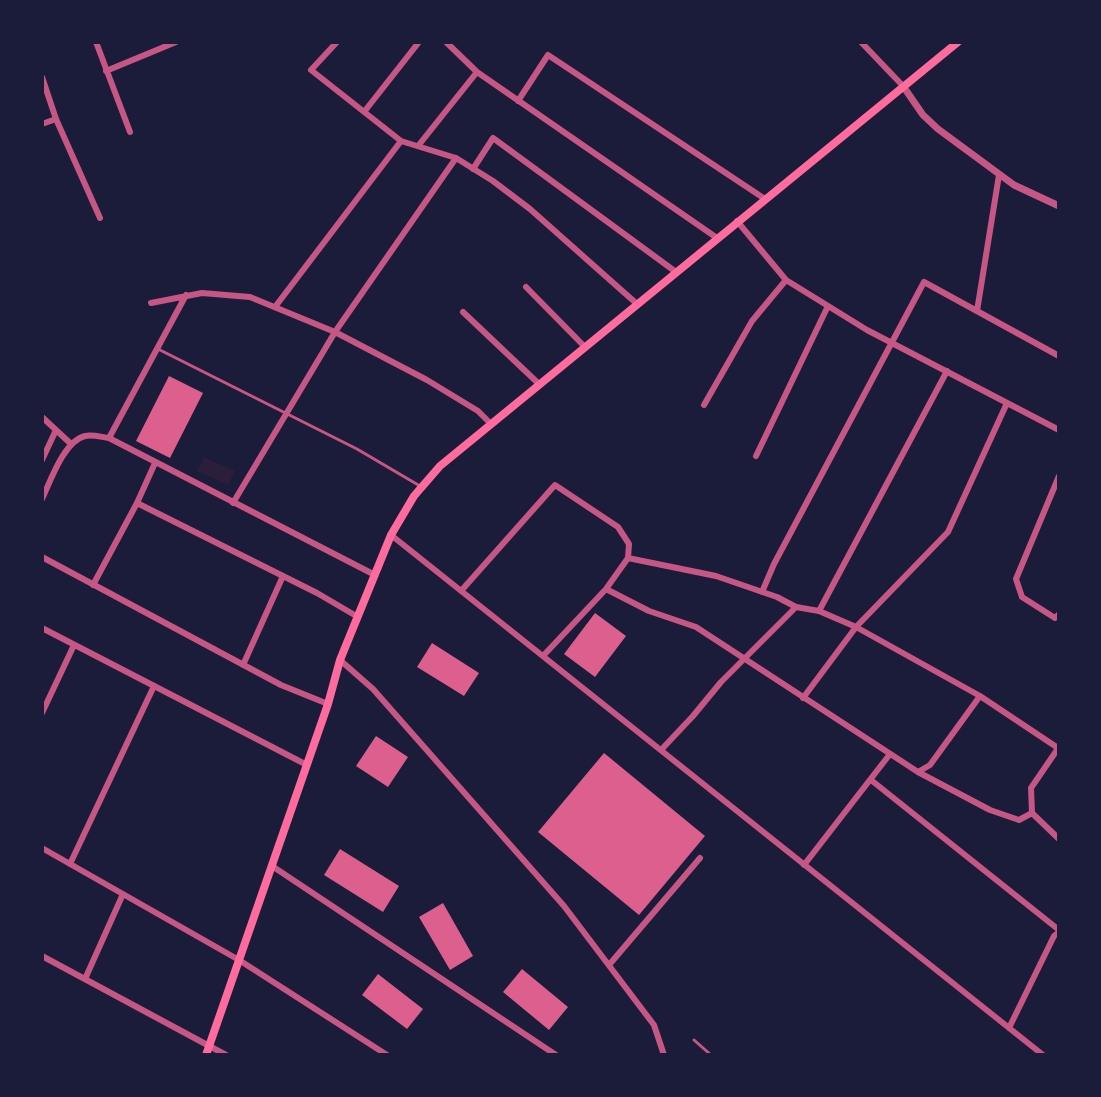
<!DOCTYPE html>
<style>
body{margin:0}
#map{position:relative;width:1101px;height:1097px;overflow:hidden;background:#1b1b3a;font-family:"Golos Text",sans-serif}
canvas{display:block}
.frame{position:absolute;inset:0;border:44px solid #1b1b3a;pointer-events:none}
</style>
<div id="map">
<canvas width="1101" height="1097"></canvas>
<div class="frame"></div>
</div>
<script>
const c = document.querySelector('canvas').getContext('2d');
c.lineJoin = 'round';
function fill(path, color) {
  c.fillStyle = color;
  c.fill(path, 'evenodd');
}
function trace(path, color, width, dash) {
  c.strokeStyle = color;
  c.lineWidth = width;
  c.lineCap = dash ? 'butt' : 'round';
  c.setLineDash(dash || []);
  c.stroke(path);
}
fill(new Path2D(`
 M204,457L235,471L228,485L197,471Z`), '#2a1e3b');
fill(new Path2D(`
 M169,376L203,393L170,458L136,441Z
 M595,613L626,636L595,677L564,654Z
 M432,643L479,673L464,696L417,667Z
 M376,736L408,757L388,787L356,766Z
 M604,753L705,836L639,915L538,832Z
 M340,849L399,886L383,912L324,875Z
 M443,903L473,956L450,970L419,917Z
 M522,969L568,1007L549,1030L503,992Z
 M378,974L423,1009L407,1029L362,995Z`), '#dd5f8e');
trace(new Path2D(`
 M158,349L357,449L420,486
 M694,1040L711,1055`), '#c65784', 3);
trace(new Path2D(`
 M96,42L130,132
 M337,42L311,70L401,141L456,158L493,181L530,209L637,304
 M446,42L477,72L717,238
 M861,42L903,86
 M106,71L176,42
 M42,77L56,119L100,218
 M518,101L548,55L765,199
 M364,112L419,42
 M42,124L56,119
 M418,146L477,72
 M473,169L493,138L676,272
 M737,221L786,280L867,330L1059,430
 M526,287L585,347
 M151,303L202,293L250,297L335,332L427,380L478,411L491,424
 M275,307L401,141
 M977,311L999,175
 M463,312L539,384
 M704,405L752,321L786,280
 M42,417L70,443
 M109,438L186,295
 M756,456L828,306
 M42,460L56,430
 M1059,476L1016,579L1022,597L1055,618L1059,614
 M42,499C51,480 64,441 85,436C92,434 101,437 109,438L375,575
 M137,503L317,593L358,617
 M233,503L335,332L456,158
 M391,535L1043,1055
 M42,557L281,685L328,704
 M628,558L716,576L777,597L796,607L819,611L856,627L980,696L1058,748
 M93,585L137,503L155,463
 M606,589L649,611L696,627L918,772L930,765L980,696
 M461,591L555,485L618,527L629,544L628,558L606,589L543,656
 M762,592L774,564L924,282L1059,356
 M819,611L947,371
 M42,628L307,765
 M340,660L373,689L564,906L654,1025L664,1055
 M243,665L283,576
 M803,698L856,627L948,532L1007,403
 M42,713L74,645
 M1059,747L1031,788L1032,813L1059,839
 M661,750L693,716L721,682L796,607
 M918,772L990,810L1019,820L1032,813
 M871,780L1059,930
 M42,848L239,960L387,1055
 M70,864L154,686
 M804,865L890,754
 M272,866L556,1055
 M42,956L226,1055
 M609,965L700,858
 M85,979L123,894
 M1009,1028L1054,936L1059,932`), '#c65784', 6);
trace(new Path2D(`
 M903,86L923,115L938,129L1014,185L1059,206`), '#c65784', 7);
trace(new Path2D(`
 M206,1055L328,704L340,660L391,535L414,496L440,466L958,42`), '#ff6b9d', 8);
</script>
